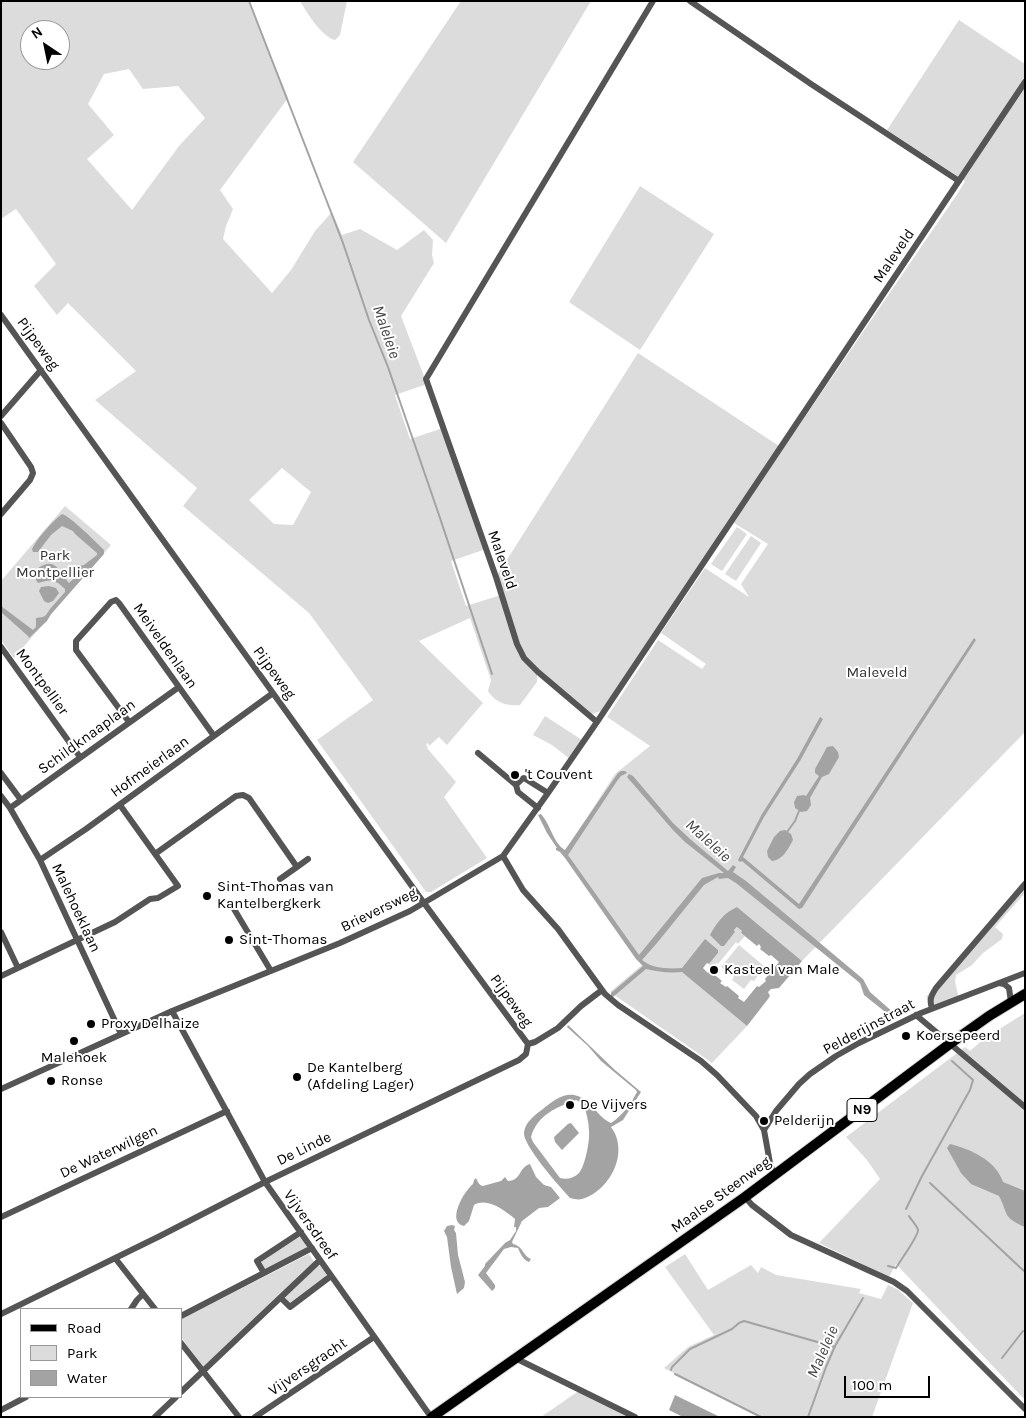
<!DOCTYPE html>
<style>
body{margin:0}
#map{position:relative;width:1026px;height:1418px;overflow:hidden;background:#fff;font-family:Karla,sans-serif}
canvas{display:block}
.frame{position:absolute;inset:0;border:2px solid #000;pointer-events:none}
.legend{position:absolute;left:20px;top:1308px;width:162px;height:90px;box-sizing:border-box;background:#fff;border:1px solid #999;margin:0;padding:6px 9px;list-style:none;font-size:15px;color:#000}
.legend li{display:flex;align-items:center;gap:10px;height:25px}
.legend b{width:25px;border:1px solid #999}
.north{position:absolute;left:20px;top:20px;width:50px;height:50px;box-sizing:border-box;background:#fff;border:1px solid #999;border-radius:50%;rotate:326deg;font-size:14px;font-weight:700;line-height:20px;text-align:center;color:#000}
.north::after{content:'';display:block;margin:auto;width:18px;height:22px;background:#000;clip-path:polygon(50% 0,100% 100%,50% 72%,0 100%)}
.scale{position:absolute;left:844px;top:1376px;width:86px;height:22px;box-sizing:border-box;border:2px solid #000;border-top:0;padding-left:6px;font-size:15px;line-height:18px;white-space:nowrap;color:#000;-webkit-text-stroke:4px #fff;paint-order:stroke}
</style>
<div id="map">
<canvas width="1026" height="1418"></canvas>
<div class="frame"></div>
<ul class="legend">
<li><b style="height:6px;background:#000"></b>Road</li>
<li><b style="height:14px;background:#dcdcdc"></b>Park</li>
<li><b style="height:14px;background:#a3a3a3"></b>Water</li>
</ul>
<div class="north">N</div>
<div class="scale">100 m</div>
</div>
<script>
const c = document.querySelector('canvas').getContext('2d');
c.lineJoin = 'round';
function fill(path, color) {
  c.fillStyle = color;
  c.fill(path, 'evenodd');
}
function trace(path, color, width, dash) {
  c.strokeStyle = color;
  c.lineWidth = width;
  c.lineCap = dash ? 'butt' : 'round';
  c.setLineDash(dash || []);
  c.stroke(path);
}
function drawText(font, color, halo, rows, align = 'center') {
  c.font = font + ' Karla,sans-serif';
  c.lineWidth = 4;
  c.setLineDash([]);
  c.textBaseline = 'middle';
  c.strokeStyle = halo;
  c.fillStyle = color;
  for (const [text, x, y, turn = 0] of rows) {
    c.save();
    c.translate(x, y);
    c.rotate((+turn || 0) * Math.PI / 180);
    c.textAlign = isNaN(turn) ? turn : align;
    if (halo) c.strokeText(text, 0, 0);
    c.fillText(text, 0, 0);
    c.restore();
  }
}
fill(new Path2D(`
 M1,1H248L288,98L220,190L233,209L226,226L223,239L272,293L291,270L315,231L332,212L342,235L360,229L397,250L424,230L433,240L432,255L434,263L401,316L427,384L395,395L410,439L443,428L486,549L451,561L466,606L501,595L496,577L638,353L779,446L601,711L591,714L537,673V682L520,705C506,706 496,703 488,691L491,680L470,618L419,641L483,703L447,745L439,737L429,746L428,743L426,745L428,747L427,748L456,782L444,797L487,858L431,892H426L317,740L373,700L309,613L183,506L197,488L95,400L136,371L68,303L57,315L34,286L56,264L16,209L1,219ZM30,30H60V60H30ZM129,69L143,89L178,86L205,118L179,146L132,210L87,159L114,135L88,104L104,74ZM282,468L311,492L293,525L274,524L249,500Z
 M300,1H347L340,35L335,40C322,37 307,13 300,1Z
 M461,1H591L446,243L353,162Z
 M959,20L1025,64V732L802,961L737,907L721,946H724L735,932L734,931L737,927L742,931L741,934L745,936L738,944L736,942L718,964L716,963L712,967L709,964L718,953L705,940L683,968V972L747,1026L712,1063L610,992L642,965L564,853L615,774L650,746L607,717L658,640L702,669L706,664L661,633L705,568L749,597L741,584L768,544L734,523L783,449L958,193L965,181L887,130Z
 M640,186L714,234L640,350L569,302Z
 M65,506L111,545L14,658L1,640V581Z
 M737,527L747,534L722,571L711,564Z
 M751,536L761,543L736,581L725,574Z
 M545,716L582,740L570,759L552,745L533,735Z
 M1025,879V893L995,927L1003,934L1002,939L983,953L972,965L956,975L955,982L959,999L932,1008L926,997Z
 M739,945L764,966L758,973L759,974L754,981L751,980L744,989L732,980L734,977L721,967Z
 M1025,1013V1400L896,1264L889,1277L819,1243L880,1179L867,1160L846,1137L965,1047L970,1051L985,1038Z
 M299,1237L301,1238L307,1246L306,1249L265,1269L261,1265L262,1261Z
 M309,1254L315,1263L203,1367L181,1337V1319Z
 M685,1254L708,1290L751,1265L758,1273L761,1267L776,1275L861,1289L859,1293L881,1299L888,1285L897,1289L913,1303L872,1417H760L664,1368L688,1347L714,1335L665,1267Z
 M317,1266H321L327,1272L325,1278L290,1304L285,1297Z
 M580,1390L635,1417H541Z`), '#dcdcdc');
fill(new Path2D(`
 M62,514C70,516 97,543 104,550V554L51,614L47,621L29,638L28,636L1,612V606L33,630L36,627V618L43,617L46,615L50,609L65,592V589C54,579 52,579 38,583L36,580L37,569C55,555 60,572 69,583L81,572L77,568L78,566L84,565L97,555V553L75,534L73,531L62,526L51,535L38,552H33L32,549C38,537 51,523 62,514Z
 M49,586L56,588L59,593L53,601L48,603L44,601L39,591L41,587Z
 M974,638L976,640L802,908L799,909L742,861L740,862L738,860L762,814L797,759L820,717L823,719L800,761L764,817L743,857L799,904Z
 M833,746L838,752L839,757L829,774L822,777L810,798L811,805L807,811L801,812L795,808L794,802L797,796L804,795L806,796L819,776L815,773V769L827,747Z
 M621,771H625L627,773L621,776L617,781L568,855L639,955L702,878L719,873H724L685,842L672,829L627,777L629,774L633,776L673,823L690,839L728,871L733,865L736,867L733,872L746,881L863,979L870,992L894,1013L904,1009L907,1013L894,1019L864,995L860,983L736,883L728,878L719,879L718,877L704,885L657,943L642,960C653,969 669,969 682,968L705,939L718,950V953L709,964L707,963L703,968L708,973L710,971L722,981L720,983L726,987L727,986L739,996L738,998L744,1002L757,986L759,987L766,981L765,979L779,962L771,955L769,956L760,949L761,947L759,944L757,946L741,933L742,931L737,927L734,930L735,932L724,946H721L710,935C717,922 724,913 737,907L802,961L779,988L771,989L768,992L770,996L768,999L747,1026L682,972C669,973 659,972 646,969L613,997L611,996V993L643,966L636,959L565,858L560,852L556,850V848H557L547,833L538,815L541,814C551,825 553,843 565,850L618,773Z
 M785,830L791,834L793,840C788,849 783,860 772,861L768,857L767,851L774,837L780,831Z
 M568,1025L615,1070L641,1092L623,1120L611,1127C630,1152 610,1191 582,1199C578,1200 574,1199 570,1198C561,1188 522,1145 524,1132C526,1121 535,1115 543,1109C551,1102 563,1093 574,1095C590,1098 597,1117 611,1123C623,1115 630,1105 637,1092L636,1090L601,1061L588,1046L567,1027ZM576,1100L584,1104C586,1113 589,1122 589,1131C590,1141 585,1166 579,1173C574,1178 567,1180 560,1178L533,1142L531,1137C537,1115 557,1107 576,1100Z
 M571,1123L579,1133L562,1150L555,1142L554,1137L568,1124Z
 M950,1144C970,1149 996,1160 1003,1182L1025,1191V1227C1002,1217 1009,1215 999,1196L971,1184L961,1173L947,1148Z
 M530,1164L536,1177L544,1185L551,1187L560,1198L548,1207L539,1208L522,1221L512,1242L513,1244C524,1247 522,1255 531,1259L529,1262C523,1260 520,1253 518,1248L511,1247L504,1249L486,1273L495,1285V1288L492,1291L478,1275L485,1266V1264L505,1243L510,1240L516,1231V1227H514L515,1219C505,1211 488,1197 474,1205L469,1221L464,1226C446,1222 464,1191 473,1184L474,1180L476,1178C478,1181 478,1185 483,1186L501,1181L505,1177L508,1181C522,1180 518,1168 530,1164Z
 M452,1225L455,1226L454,1230L456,1233L458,1255L465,1282L464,1288L457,1294L451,1267L447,1237L444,1231L447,1226Z
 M675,1395L720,1417H683L669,1410Z`), '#a3a3a3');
trace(new Path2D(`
 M249,1L343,243L369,320L388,367L439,515L492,674
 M787,832L795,821L799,811
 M930,1183L1025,1272
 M906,1209L922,1176L970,1090L973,1080L952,1061
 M888,1266L896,1268C900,1261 919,1235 918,1230C917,1225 911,1220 909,1216
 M1002,1358L1023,1331
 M671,1370L672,1367L690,1349L732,1329L739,1323L744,1321L835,1347
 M675,1374L761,1417
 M808,1417L826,1367L835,1346L863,1298`), '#a3a3a3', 2);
const primary = new Path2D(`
 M432,1417L745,1197L951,1043L989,1016L1025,994`);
trace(primary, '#dbdbdb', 12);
trace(new Path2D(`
 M690,1L811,84L959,181
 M1,315L424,903L528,1044
 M1,416L41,370
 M1,423L31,467L33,473L30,480L1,514
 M1,647L80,757
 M129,722L76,650V641L111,602L116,600L119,603L214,736
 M597,722L538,672L524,658L517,644L496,577L426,379L653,1
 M478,753L516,785
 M1,773L21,800
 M1,796L10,808L40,860L121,1034
 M10,808L179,687
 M538,808L518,792L516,785L522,779L524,778L548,793
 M155,854L236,796L243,795L249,798L297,867L280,879
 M503,856L523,890L558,929L605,994L618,1005L701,1061L717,1075L756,1116L764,1130L770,1163L774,1176
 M40,860L86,829L273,693
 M297,867L308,859
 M234,909L271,971
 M1,932L18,968
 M1,976L115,922L150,899L158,898L178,886L120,805
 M999,983L1004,984L1009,988L1011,1002
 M932,1008C929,1000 931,996 936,988L1025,884
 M172,1011L265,1182L431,1417
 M916,1015L1025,1107
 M528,1044L535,1042L558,1028L581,1006L602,990
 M1,1089L172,1011L340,943L410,911L503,856L548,793L597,722L1025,82
 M764,1130L776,1111L799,1084L810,1074L836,1056L859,1043L921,1013L1025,973
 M745,1197L752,1205L791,1235L894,1282L907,1291L1025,1409
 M1,1217L227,1111
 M115,1258L155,1309
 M264,1273L257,1261L301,1232
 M281,1298L290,1307L331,1276
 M131,1309L137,1300L143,1294
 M1,1314L160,1236L265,1182L519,1060L526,1054L528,1044
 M181,1316L312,1248
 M181,1343L239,1417
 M515,1358L635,1417
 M181,1392L320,1260
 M1,1410L26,1397
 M155,1417L176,1397
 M255,1417L374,1337`), '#555', 6);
trace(primary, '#000', 10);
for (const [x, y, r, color] of [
 [515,775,5,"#000"],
 [207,896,5,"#000"],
 [229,940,5,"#000"],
 [714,970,5,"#000"],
 [91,1024,5,"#000"],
 [906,1036,5,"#000"],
 [74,1041,5,"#000"],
 [297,1077,5,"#000"],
 [51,1081,5,"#000"],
 [570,1105,5,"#000"],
 [764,1121,5,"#000"]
]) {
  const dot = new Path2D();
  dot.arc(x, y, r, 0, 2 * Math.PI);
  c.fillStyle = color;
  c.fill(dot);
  trace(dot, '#fff', 2);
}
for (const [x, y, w] of [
 [862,1110,30]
]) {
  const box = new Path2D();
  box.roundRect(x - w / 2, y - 11.5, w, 23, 4);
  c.fillStyle = '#fff';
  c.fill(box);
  trace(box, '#000', 1);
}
drawText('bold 14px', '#000', null, [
 ["N9",862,1110]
]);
drawText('15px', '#000', '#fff', [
 ["Maleveld",894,256,-56],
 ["Pijpeweg",38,344,54],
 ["Maleveld",502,560,71],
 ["Meiveldenlaan",165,646,55],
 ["Pijpeweg",274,673,54],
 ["Montpellier",42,682,54],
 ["Schildknaaplaan",87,737,-36],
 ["Hofmeierlaan",150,767,-36],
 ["Malehoeklaan",76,908,65],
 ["Brieversweg",379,910,-26],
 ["Pijpeweg",511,1001,54],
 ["Pelderijnstraat",869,1027,-28],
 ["De Linde",304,1149,-26],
 ["De Waterwilgen",109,1152,-25],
 ["Maalse Steenweg",721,1195,-36],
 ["Vijversdreef",310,1225,55],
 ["Vijversgracht",308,1367,-34]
]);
drawText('15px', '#333', '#fff', [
 ["Park",55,556],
 ["Montpellier",55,573],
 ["Maleveld",877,673]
]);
drawText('15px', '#000', '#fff', [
 ["'t Couvent",525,775],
 ["Sint-Thomas van",217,887],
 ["Kantelbergkerk",217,904],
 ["Sint-Thomas",239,940],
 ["Kasteel van Male",724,970],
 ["Proxy Delhaize",101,1024],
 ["Koersepeerd",916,1036],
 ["Malehoek",74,1058,"center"],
 ["De Kantelberg",307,1068],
 ["(Afdeling Lager)",307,1085],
 ["Ronse",61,1081],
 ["De Vijvers",580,1105],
 ["Pelderijn",774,1121]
], 'left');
drawText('italic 16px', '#444', '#fff', [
 ["Maleleie",386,332,71],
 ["Maleleie",708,841,42],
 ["Maleleie",823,1352,-66]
]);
</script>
